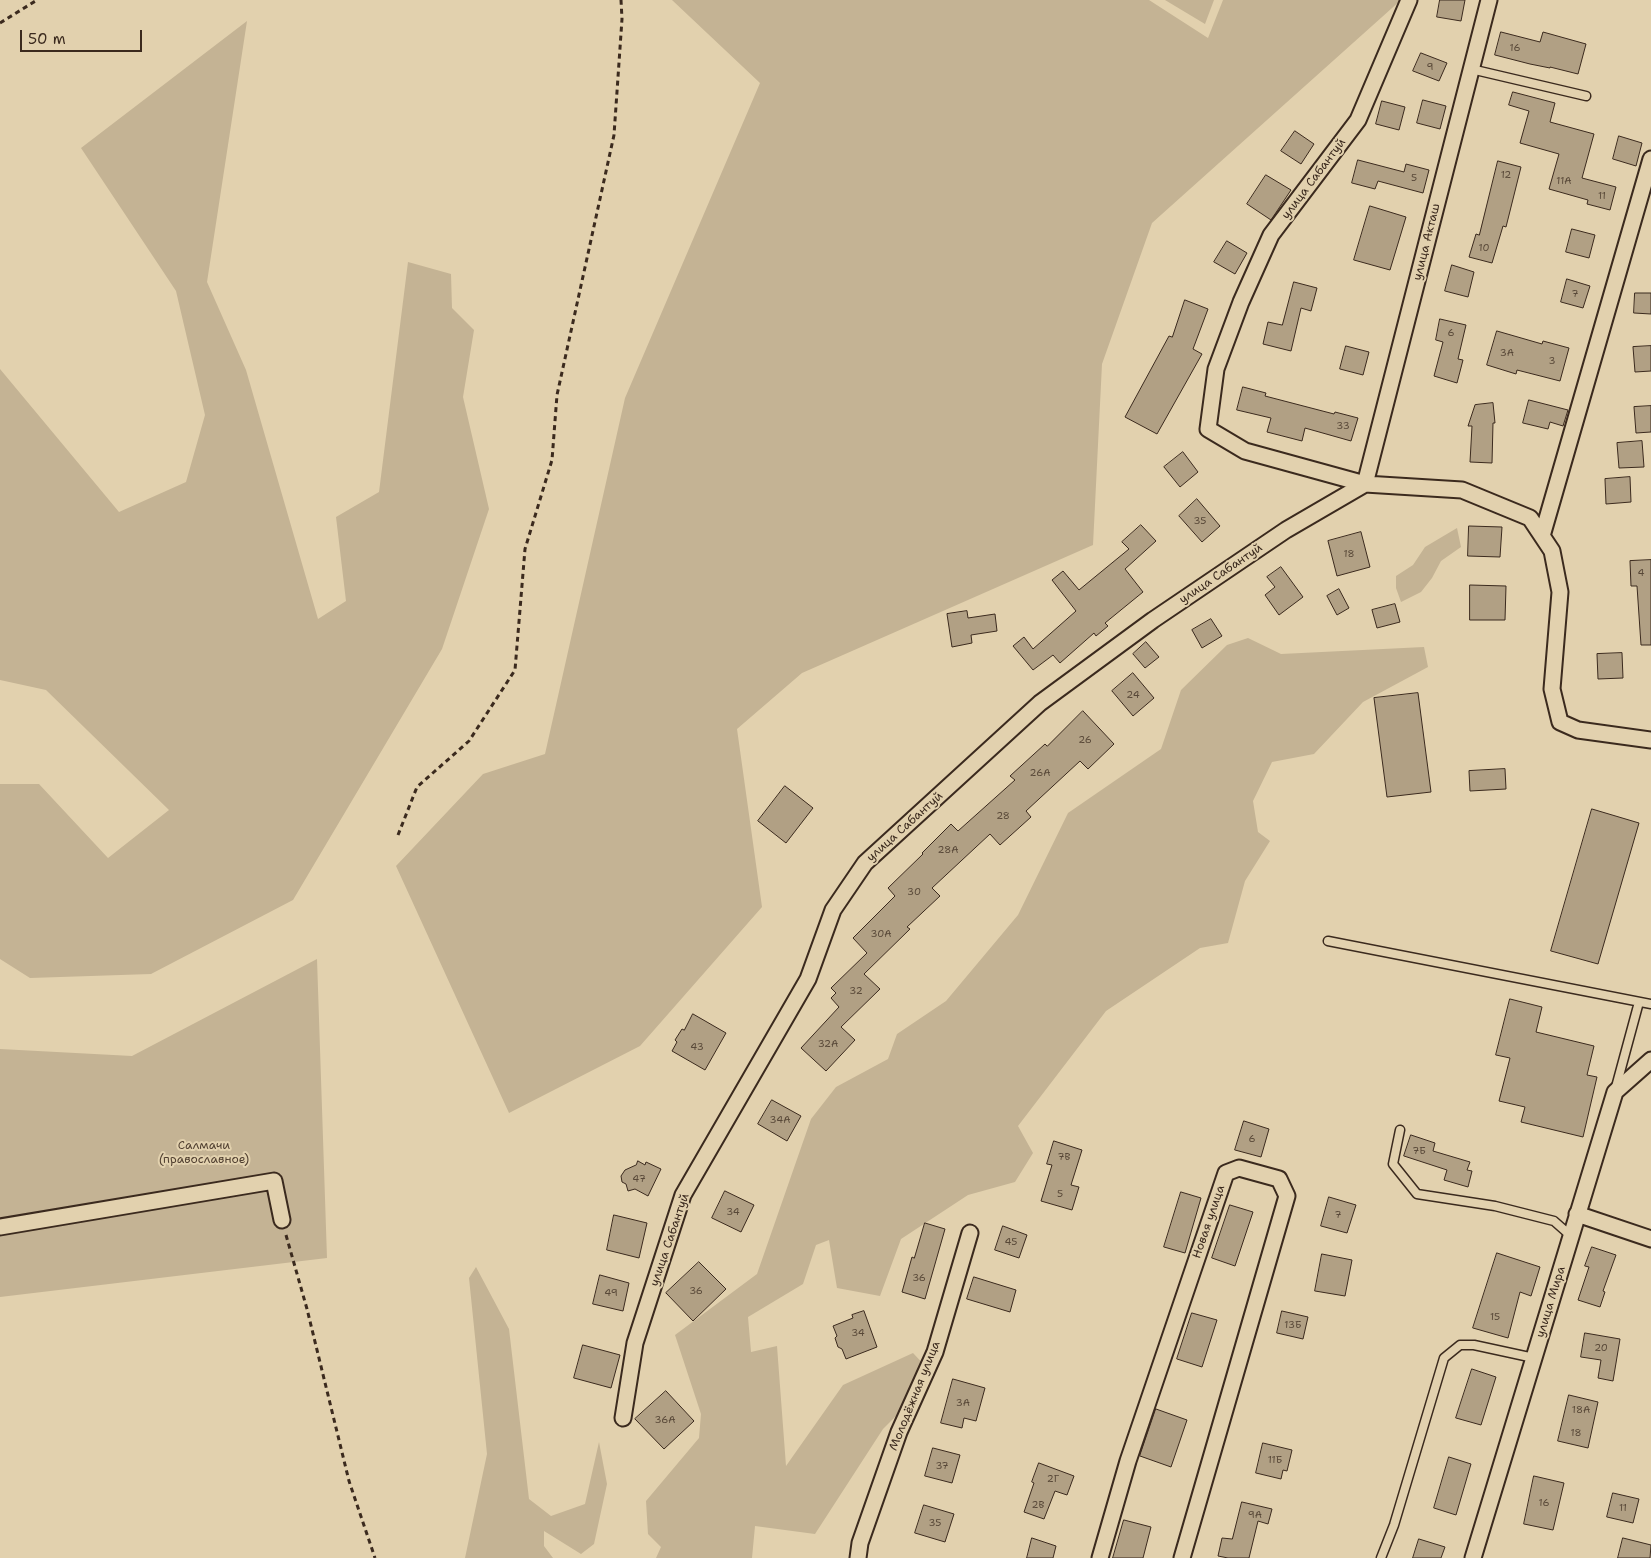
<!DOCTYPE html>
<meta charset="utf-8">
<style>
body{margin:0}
#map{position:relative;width:1651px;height:1558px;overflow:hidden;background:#e2d1ae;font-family:"Shantell Sans",sans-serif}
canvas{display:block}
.scale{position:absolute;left:20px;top:30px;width:122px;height:22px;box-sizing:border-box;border:2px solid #3b2a1e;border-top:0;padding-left:6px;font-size:15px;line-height:18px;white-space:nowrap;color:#3b2a1e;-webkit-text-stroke:4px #e2d1ae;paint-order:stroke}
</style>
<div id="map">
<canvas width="1651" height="1558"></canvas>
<div class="scale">50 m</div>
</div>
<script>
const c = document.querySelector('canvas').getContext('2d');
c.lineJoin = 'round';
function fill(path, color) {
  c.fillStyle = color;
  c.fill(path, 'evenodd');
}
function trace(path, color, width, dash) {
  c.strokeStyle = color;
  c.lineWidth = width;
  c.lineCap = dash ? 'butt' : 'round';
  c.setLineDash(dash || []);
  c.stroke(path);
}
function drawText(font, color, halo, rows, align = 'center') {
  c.font = font + ' "Shantell Sans",sans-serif';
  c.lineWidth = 4;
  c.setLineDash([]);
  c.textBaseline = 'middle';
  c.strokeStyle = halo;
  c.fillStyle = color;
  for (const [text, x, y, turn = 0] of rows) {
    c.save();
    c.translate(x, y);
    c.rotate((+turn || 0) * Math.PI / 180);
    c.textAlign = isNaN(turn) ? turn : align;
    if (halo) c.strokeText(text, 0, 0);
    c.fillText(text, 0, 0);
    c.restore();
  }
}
fill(new Path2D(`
 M672,0H1149L1208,38L1223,0H1401L1152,223L1102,364L1093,545L802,673L737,729L762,907L640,1046L509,1113L396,866L483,774L545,754L625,398L760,83Z
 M1165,0H1214L1205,24Z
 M247,21L207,282L246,370L318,619L346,601L336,517L379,492L408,262L451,274L452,308L474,330L463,397L489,509L442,649L293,900L151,974L30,978L0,959V784H39L108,858L169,810L46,690L0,680V369L119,512L186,482L205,415L176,291L81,148Z
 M1457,528L1461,547L1441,561L1432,578L1421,592L1401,602L1396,588V576L1413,565L1425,547Z
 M1248,638L1281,654L1424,647L1428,667L1363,702L1314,754L1272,762L1253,801L1258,832L1270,841L1245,881L1228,943L1200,948L1106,1011L1018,1126L1033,1153L1015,1182L968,1195L901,1239L880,1296L837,1288L829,1240L816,1245L803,1284L748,1317L751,1352L777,1346L786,1466L843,1385L913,1353L928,1369L925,1387L883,1429L815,1534L755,1526L752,1558H656L661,1547L648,1534L646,1501L699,1438L701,1414L675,1335L757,1274L811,1119L836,1087L888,1059L897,1034L946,1001L1018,915L1068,813L1161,749L1181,690L1227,645Z
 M317,959L327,1258L0,1297V1049L132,1056Z
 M476,1267L509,1329L529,1499L551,1516L585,1504L599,1442L607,1484L594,1544L581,1554L544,1531V1546L553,1558H465L487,1454L469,1278Z`), '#c4b394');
const building = new Path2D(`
 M1440,0H1465L1461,21L1437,17Z
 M1501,32L1540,42L1543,32L1586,44L1578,74L1550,67V68L1530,64L1495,55Z
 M1421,53L1447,63L1439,81L1413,71Z
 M1513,92L1555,103L1550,122L1594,134L1582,178L1616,187L1610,210L1587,204L1588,200L1549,189L1559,154L1520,143L1529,111L1509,105Z
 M1423,100L1446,106L1440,129L1417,123Z
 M1382,101L1405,107L1399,130L1376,124Z
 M1295,131L1314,144L1301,164L1281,151Z
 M1619,136L1642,143L1636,166L1613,159Z
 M1358,160L1404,172L1406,164L1429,170L1423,193L1378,181L1375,189L1352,183Z
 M1498,161L1521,167L1506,227L1503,226L1492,263L1469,257L1476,234L1479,235Z
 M1266,175L1291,190L1271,220L1247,204Z
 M1370,206L1406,217L1390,270L1354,260Z
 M1572,229L1595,235L1589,258L1566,252Z
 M1227,241L1247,253L1235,274L1214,262Z
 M1452,265L1474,272L1468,297L1445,291Z
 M1567,279L1590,286L1583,308L1561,302Z
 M1294,282L1317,288L1311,311L1301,308L1291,351L1263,344L1268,322L1282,325Z
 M1635,293H1651V314L1634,313Z
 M1185,300L1208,309L1193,349L1202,354L1157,434L1125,417L1169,336L1172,337Z
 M1440,319L1466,325L1458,359L1463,360L1457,383L1434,376L1443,342L1436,340Z
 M1497,331L1542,344L1543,341L1569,348L1560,381L1517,370L1516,374L1487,365Z
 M1346,346L1369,352L1363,375L1340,369Z
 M1651,346V371L1635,372L1633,347Z
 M1243,387L1266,393L1265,396L1334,414L1335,412L1358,418L1351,441L1305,428L1302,441L1267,432L1271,418L1237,410Z
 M1529,400L1568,410L1563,426L1550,422L1548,429L1523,423Z
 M1493,403L1495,423H1493L1492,463L1470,462L1472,426H1468L1475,405Z
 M1651,406V432L1636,433L1634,407Z
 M1642,441L1644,467L1619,468L1617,443Z
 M1183,452L1198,472L1180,487L1164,467Z
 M1630,477L1631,502L1606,504L1605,479Z
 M1197,499L1220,526L1202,542L1179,516Z
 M1141,525L1156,541L1125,569L1143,592L1105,623L1108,626L1096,636L1094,633L1060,663L1053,655L1033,670L1013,646L1024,637L1033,649L1076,611L1052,580L1063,571L1079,590L1129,549L1122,542Z
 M1469,526L1502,527L1500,557L1468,556Z
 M1361,532L1370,567L1337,576L1328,541Z
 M1651,560V645H1641L1637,586H1631L1630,561Z
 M1281,567L1303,597L1279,615L1265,595L1275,587L1267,577Z
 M1470,585L1506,586L1505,620H1470Z
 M1339,589L1349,608L1337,615L1327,596Z
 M1395,604L1400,622L1377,628L1372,610Z
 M967,611L968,618L995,614L997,631L971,635L972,643L952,647L947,614Z
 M1211,619L1222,636L1202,648L1192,630Z
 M1146,642L1159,657L1145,668L1133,654Z
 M1622,653L1623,678L1598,679L1597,654Z
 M1133,673L1154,698L1133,716L1112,691Z
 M1418,693L1431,792L1387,797L1374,698Z
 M1083,711L1114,744L1088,769L1080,761L1026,811L1031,817L1000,845L990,834L932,888L940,896L907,927L910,929L864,974L880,989L841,1027L855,1040L826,1071L801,1048L839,1007L831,998L836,993L831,988L867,953L853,938L895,896L888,888L923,854L922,853L951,824L958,831L1015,780L1010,776L1045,744L1047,746Z
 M1505,769L1506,789L1470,791L1469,771Z
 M785,786L813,808L786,843L758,821Z
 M1592,809L1639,823L1598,964L1551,951Z
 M1510,999L1542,1007L1536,1032L1594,1046L1587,1075L1597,1077L1583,1137L1521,1122L1525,1107L1499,1101L1510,1058L1496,1055Z
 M693,1014L726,1033L705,1070L672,1051L677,1042L675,1040L682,1029L684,1030Z
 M772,1100L801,1116L787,1141L758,1124Z
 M1244,1121L1269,1129L1261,1157L1235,1150Z
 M1411,1135L1435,1143L1433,1151L1470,1162L1467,1170L1472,1171L1468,1187L1444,1180L1447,1170L1404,1156Z
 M1054,1141L1082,1150L1071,1185L1079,1187L1072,1210L1041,1201L1052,1165L1047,1164Z
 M638,1161L645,1165L646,1162L661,1169L648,1196L635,1189L628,1191L626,1184L622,1182L621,1176L625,1170L636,1165Z
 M725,1191L754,1205L741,1232L712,1218Z
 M1181,1192L1201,1198L1185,1253L1164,1247Z
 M1329,1197L1356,1205L1347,1233L1321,1226Z
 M1230,1205L1253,1212L1235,1266L1212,1258Z
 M614,1215L647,1223L639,1258L607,1250Z
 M925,1223L945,1229L925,1299L902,1292L912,1257L914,1258Z
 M1003,1226L1027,1235L1019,1258L995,1250Z
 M1592,1247L1616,1255L1603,1291L1605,1292L1600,1307L1578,1300L1589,1267L1585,1266Z
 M1497,1253L1540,1267L1531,1296L1520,1292L1508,1338L1473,1328Z
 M1322,1254L1352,1260L1345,1296L1315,1291Z
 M699,1262L726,1289L693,1321L666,1293Z
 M600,1275L629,1283L623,1311L593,1304Z
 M974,1277L1016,1290L1010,1312L967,1299Z
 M864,1311L877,1347L846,1359L842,1349L838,1347L835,1338L837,1336L833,1326L853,1318L852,1315Z
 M1282,1311L1308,1317L1303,1339L1277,1333Z
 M1192,1313L1217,1320L1202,1367L1177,1359Z
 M1585,1333L1620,1339L1613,1381L1598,1378L1601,1360L1581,1357Z
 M583,1345L620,1355L611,1388L574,1378Z
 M1472,1369L1496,1377L1481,1425L1456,1418Z
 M953,1379L985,1388L976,1421L964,1418L962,1428L941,1423Z
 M666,1391L694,1421L664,1449L635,1419Z
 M1569,1395L1598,1402L1588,1448L1558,1441Z
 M1156,1409L1187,1420L1171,1467L1140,1456Z
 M1263,1443L1292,1450L1287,1471L1283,1470L1281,1479L1256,1473Z
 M933,1448L960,1455L952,1483L925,1476Z
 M1449,1457L1471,1464L1456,1515L1434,1508Z
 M1039,1463L1074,1476L1067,1495L1055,1491L1044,1519L1024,1512L1034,1483L1032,1482Z
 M1534,1476L1564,1483L1553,1530L1524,1524Z
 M1613,1493L1639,1499L1633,1523L1607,1517Z
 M1242,1502L1272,1509L1268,1524L1258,1521L1249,1558H1228L1218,1556L1222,1538L1232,1539Z
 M924,1505L954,1514L945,1542L915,1533Z
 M1124,1520L1151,1527L1143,1558H1113Z
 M1032,1538L1056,1546L1053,1558H1027Z
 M1623,1538L1651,1545L1650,1558H1618Z
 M1419,1539L1445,1547L1441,1558H1413Z`);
fill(building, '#b1a084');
trace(building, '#3b2a1e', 1);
const lane = new Path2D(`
 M1471,69L1586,96
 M1328,941L1651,1004
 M1616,1087L1639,1002
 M1400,1130L1393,1164L1417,1194L1495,1206L1554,1221L1571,1236
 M1381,1558L1394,1525L1444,1358L1460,1345H1474L1534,1358`);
const street = new Path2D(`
 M1409,0L1358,120L1271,235L1241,302L1216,369L1208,429L1245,451L1365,484L1462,490L1530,518L1552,551L1560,592L1552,689L1560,722L1578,730L1651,740
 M1542,536L1651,159
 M1577,1214L1651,1239
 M0,1227L274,1181L282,1220
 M623,1418L635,1343L683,1195L808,979L833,910L865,863L1040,703L1153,620L1286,530L1365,484L1489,0
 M858,1558L860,1543L899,1432L935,1352L970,1233
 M1100,1558L1128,1461L1226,1173L1239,1168L1279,1179L1287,1196L1182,1558
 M1473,1558L1615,1092L1651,1060`);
trace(lane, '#3b2a1e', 11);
trace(street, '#3b2a1e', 19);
trace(new Path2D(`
 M0,23L37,0
 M398,835L417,787L469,741L515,670L525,549L552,460L557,395L614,135L622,19L621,0
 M286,1235L307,1309L349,1481L375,1558`), '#3b2a1e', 3, [5, 4]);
trace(lane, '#e2d1ae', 8);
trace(street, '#e2d1ae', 15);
drawText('10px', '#584838', null, [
 ["16",1515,48],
 ["9",1430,67],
 ["12",1506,175],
 ["5",1414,178],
 ["11А",1564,181],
 ["11",1602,196],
 ["10",1484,248],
 ["7",1575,294],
 ["6",1451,333],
 ["3А",1507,353],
 ["3",1552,361],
 ["33",1343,426],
 ["35",1200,521],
 ["18",1349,554],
 ["4",1641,573],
 ["24",1133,695],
 ["26",1085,740],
 ["26А",1040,773],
 ["28",1003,816],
 ["28А",948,850],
 ["30",914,892],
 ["30А",881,934],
 ["32",856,991],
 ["32А",828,1044],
 ["43",697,1047],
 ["34А",780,1120],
 ["6",1252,1139],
 ["7Б",1419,1151],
 ["7В",1064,1157],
 ["47",639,1179],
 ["5",1060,1194],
 ["34",733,1212],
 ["7",1338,1215],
 ["45",1011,1242],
 ["36",919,1278],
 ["36",696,1291],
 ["49",611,1293],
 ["15",1495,1317],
 ["13Б",1293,1325],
 ["34",858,1333],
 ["20",1601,1348],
 ["3А",963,1403],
 ["18А",1581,1410],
 ["36А",665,1420],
 ["18",1576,1433],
 ["11Б",1275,1460],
 ["37",942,1466],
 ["2Г",1053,1479],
 ["16",1544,1503],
 ["2В",1038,1505],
 ["11",1623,1508],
 ["9А",1255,1515],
 ["35",935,1523]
]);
drawText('12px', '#3b2a1e', '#e2d1ae', [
 ["улица Сабантуй",1314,179,-53],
 ["улица Акташ",1427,242,-76],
 ["улица Сабантуй",1221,574,-34],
 ["улица Сабантуй",905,827,-42],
 ["Новая улица",1209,1222,-71],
 ["улица Сабантуй",670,1240,-71],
 ["улица Мира",1551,1302,-73],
 ["Молодёжная улица",915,1396,-68]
]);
drawText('12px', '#503f30', '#e2d1ae', [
 ["Салмачи",204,1146],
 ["(православное)",204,1160]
]);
</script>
